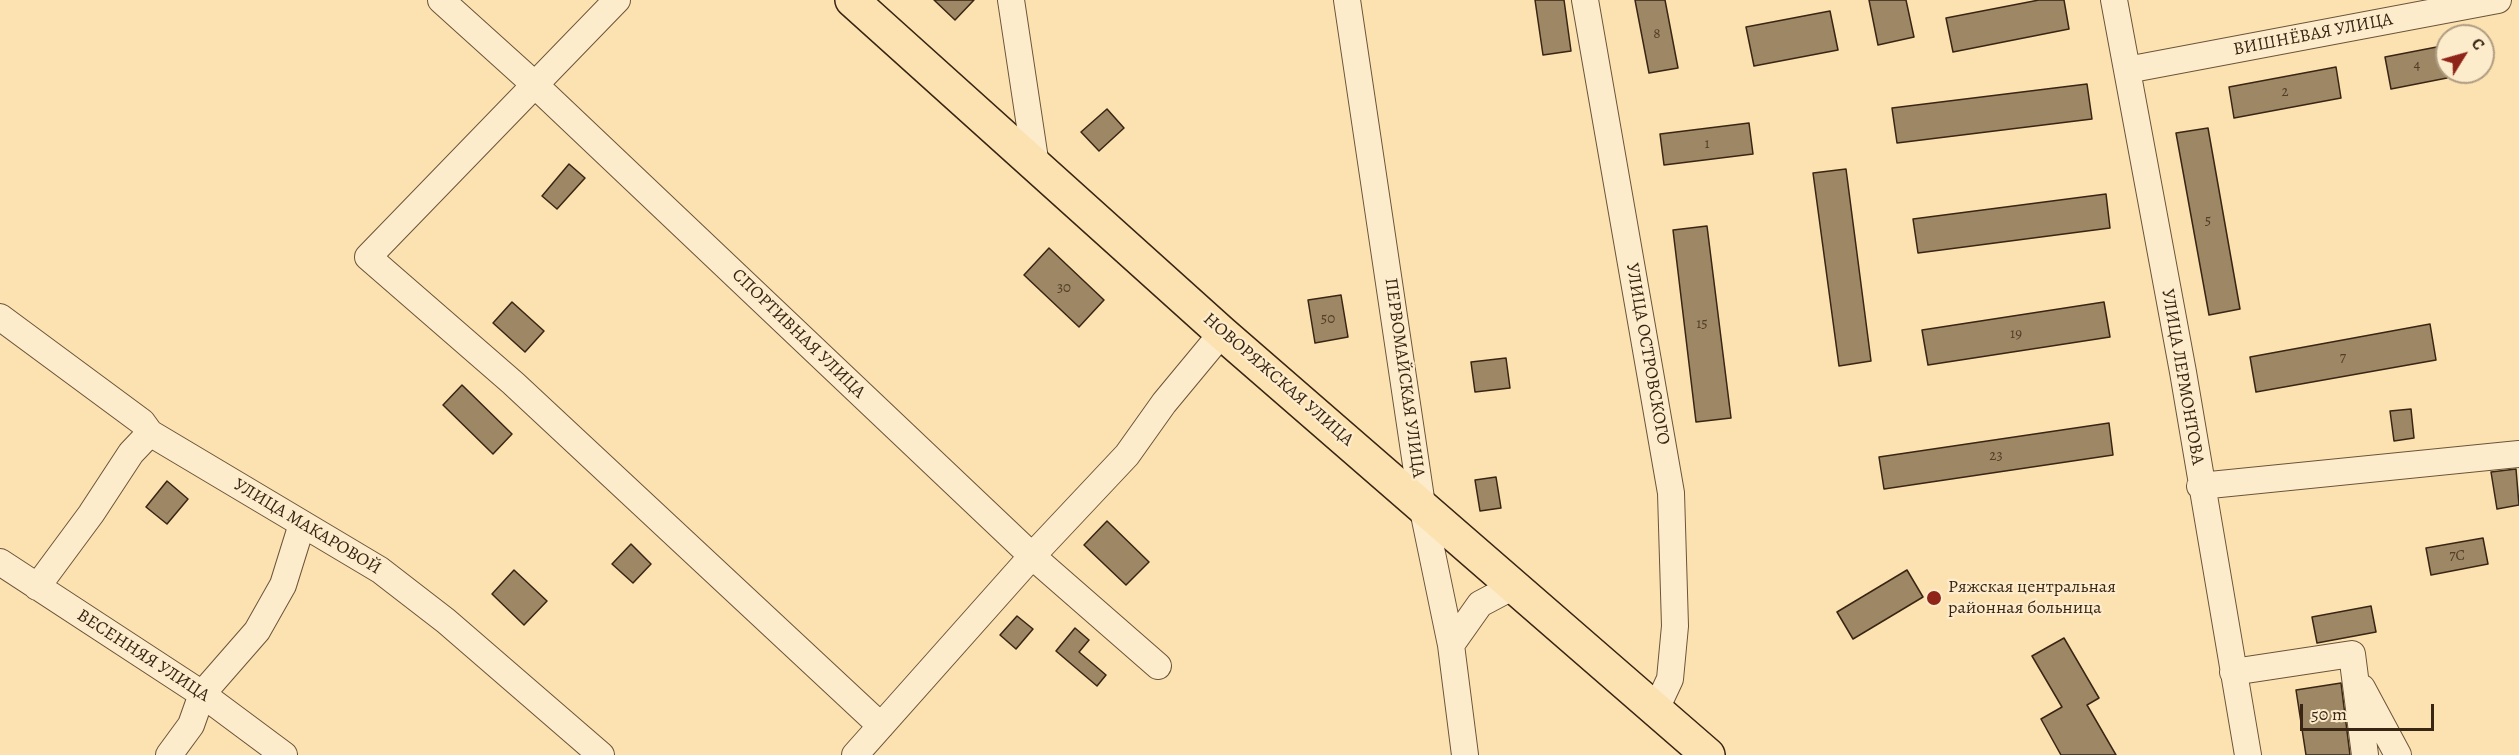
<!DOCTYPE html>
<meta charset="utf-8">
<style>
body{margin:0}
#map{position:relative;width:2519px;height:755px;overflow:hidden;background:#fce2b1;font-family:Alegreya,serif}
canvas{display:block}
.north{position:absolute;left:2435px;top:24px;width:60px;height:60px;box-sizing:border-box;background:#fdeccc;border:2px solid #af9c82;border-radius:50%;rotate:53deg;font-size:16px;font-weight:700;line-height:24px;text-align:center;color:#392513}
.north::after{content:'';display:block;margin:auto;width:21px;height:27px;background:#8f2418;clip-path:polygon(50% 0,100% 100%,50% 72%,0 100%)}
.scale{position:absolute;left:2300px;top:704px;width:134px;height:27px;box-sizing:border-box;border:3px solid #392513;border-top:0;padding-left:8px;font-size:18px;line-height:21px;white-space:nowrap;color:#392513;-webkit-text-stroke:4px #fdeccc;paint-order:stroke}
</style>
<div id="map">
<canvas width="2519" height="755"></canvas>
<div class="north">С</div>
<div class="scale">50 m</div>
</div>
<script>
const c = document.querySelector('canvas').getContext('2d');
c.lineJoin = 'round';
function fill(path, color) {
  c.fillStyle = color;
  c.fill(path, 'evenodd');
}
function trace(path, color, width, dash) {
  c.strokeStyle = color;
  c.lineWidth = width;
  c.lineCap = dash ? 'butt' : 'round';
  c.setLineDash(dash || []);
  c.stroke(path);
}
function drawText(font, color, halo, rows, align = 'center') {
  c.font = font + ' Alegreya,serif';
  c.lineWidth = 4.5;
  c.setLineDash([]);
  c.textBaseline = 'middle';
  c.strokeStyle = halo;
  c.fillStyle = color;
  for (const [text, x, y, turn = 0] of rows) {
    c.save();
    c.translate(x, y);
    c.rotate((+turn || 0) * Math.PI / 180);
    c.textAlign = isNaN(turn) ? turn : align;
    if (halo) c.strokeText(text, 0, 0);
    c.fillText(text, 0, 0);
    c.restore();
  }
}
const building = new Path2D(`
 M934,0H974L955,20Z
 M1535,0H1564L1571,51L1543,55Z
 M1635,0H1665L1678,68L1649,73Z
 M1869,0H1906L1914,37L1878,45Z
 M2039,0H2064L2069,29L1953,52L1946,18Z
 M1830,11L1838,50L1754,66L1746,27Z
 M2447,45V78L2391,89L2385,57Z
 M2336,67L2341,98L2234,118L2229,87Z
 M2087,84L2092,119L1897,143L1892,108Z
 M1107,109L1124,128L1099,151L1081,132Z
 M1749,123L1753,154L1664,165L1660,134Z
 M2208,128L2240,309L2209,315L2176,133Z
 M569,164L585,178L557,209L542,196Z
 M1846,169L1871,361L1839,366L1813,173Z
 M2106,194L2110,228L1918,253L1913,219Z
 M1707,226L1731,418L1696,422L1673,230Z
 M1049,248L1104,300L1079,327L1024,275Z
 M1341,295L1348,337L1315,343L1308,300Z
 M512,302L544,331L525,352L493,323Z
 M2104,302L2110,337L1928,365L1922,330Z
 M2430,324L2436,360L2256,392L2250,357Z
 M1506,358L1510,388L1475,392L1471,362Z
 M462,385L512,434L493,454L443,405Z
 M2411,409L2414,438L2394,441L2390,411Z
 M2109,423L2113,455L1884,489L1879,457Z
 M2516,469L2519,505L2497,509L2491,472Z
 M1496,477L1501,508L1480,511L1475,480Z
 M167,481L188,499L167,524L146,507Z
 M1107,521L1149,562L1126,585L1084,545Z
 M2483,538L2488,564L2431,575L2426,548Z
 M631,544L651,564L633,583L612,564Z
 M514,570L547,601L524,625L492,594Z
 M1907,570L1923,597L1853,639L1837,612Z
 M2371,606L2376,632L2317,643L2312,617Z
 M1017,616L1033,629L1016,649L1000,635Z
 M1075,628L1089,640L1079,652L1106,675L1097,686L1056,651Z
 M2064,638L2099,698L2087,705L2116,755H2061L2041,719L2062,707L2032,656Z
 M2341,683L2350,755H2306L2296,690Z`);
fill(building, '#9e8765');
trace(building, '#392513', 1.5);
const minor = new Path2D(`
 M441,0L534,84L1032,556L1158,666
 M617,0L368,257L513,383L881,726
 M1011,0L1036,166
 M1347,0L1422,505L1451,645L1465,755
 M1585,0L1671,493L1675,626L1670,679L1656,709
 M2114,0L2183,372L2248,755
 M2127,70L2498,0
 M0,317L142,422L150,433L380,570L446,621L601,755
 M2200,486L2519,454
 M0,562L202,694L284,755
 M37,587L91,514L131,453L150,433
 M1451,645L1480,604L1514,586
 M2233,672L2352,654L2365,755
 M2362,688L2398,755
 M169,755L191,725L202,694L257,631L283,585L302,524
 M855,755L1032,556L1127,455L1164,403L1222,333`);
const major = new Path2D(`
 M852,0L1222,333L1708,755`);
trace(minor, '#6a543a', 28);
trace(major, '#392513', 36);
trace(minor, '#fdeccc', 26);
trace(major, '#fce2b1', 33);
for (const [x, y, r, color] of [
 [1934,598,8,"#8f2418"]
]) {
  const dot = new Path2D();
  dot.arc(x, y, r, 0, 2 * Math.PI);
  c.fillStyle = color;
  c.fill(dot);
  trace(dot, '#fdeccc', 2);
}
drawText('15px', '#523e28', null, [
 ["8",1657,34],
 ["4",2417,65],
 ["2",2285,92],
 ["1",1707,144],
 ["5",2208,221],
 ["30",1064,288],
 ["50",1328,319],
 ["15",1702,324],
 ["19",2016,334],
 ["7",2343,358],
 ["23",1996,456],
 ["7С",2457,556]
]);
drawText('18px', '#392513', '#fdeccc', [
 ["ВИШНЁВАЯ УЛИЦА",2313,35,-11],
 ["СПОРТИВНАЯ УЛИЦА",798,334,44],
 ["УЛИЦА ОСТРОВСКОГО",1647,354,80],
 ["УЛИЦА ЛЕРМОНТОВА",2182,377,80],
 ["ПЕРВОМАЙСКАЯ УЛИЦА",1404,378,82],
 ["НОВОРЯЖСКАЯ УЛИЦА",1278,380,41],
 ["УЛИЦА МАКАРОВОЙ",307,527,31],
 ["ВЕСЕННЯЯ УЛИЦА",143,656,33]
]);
drawText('18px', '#392513', '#fdeccc', [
 ["Ряжская центральная",1948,588],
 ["районная больница",1948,609]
], 'left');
</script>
